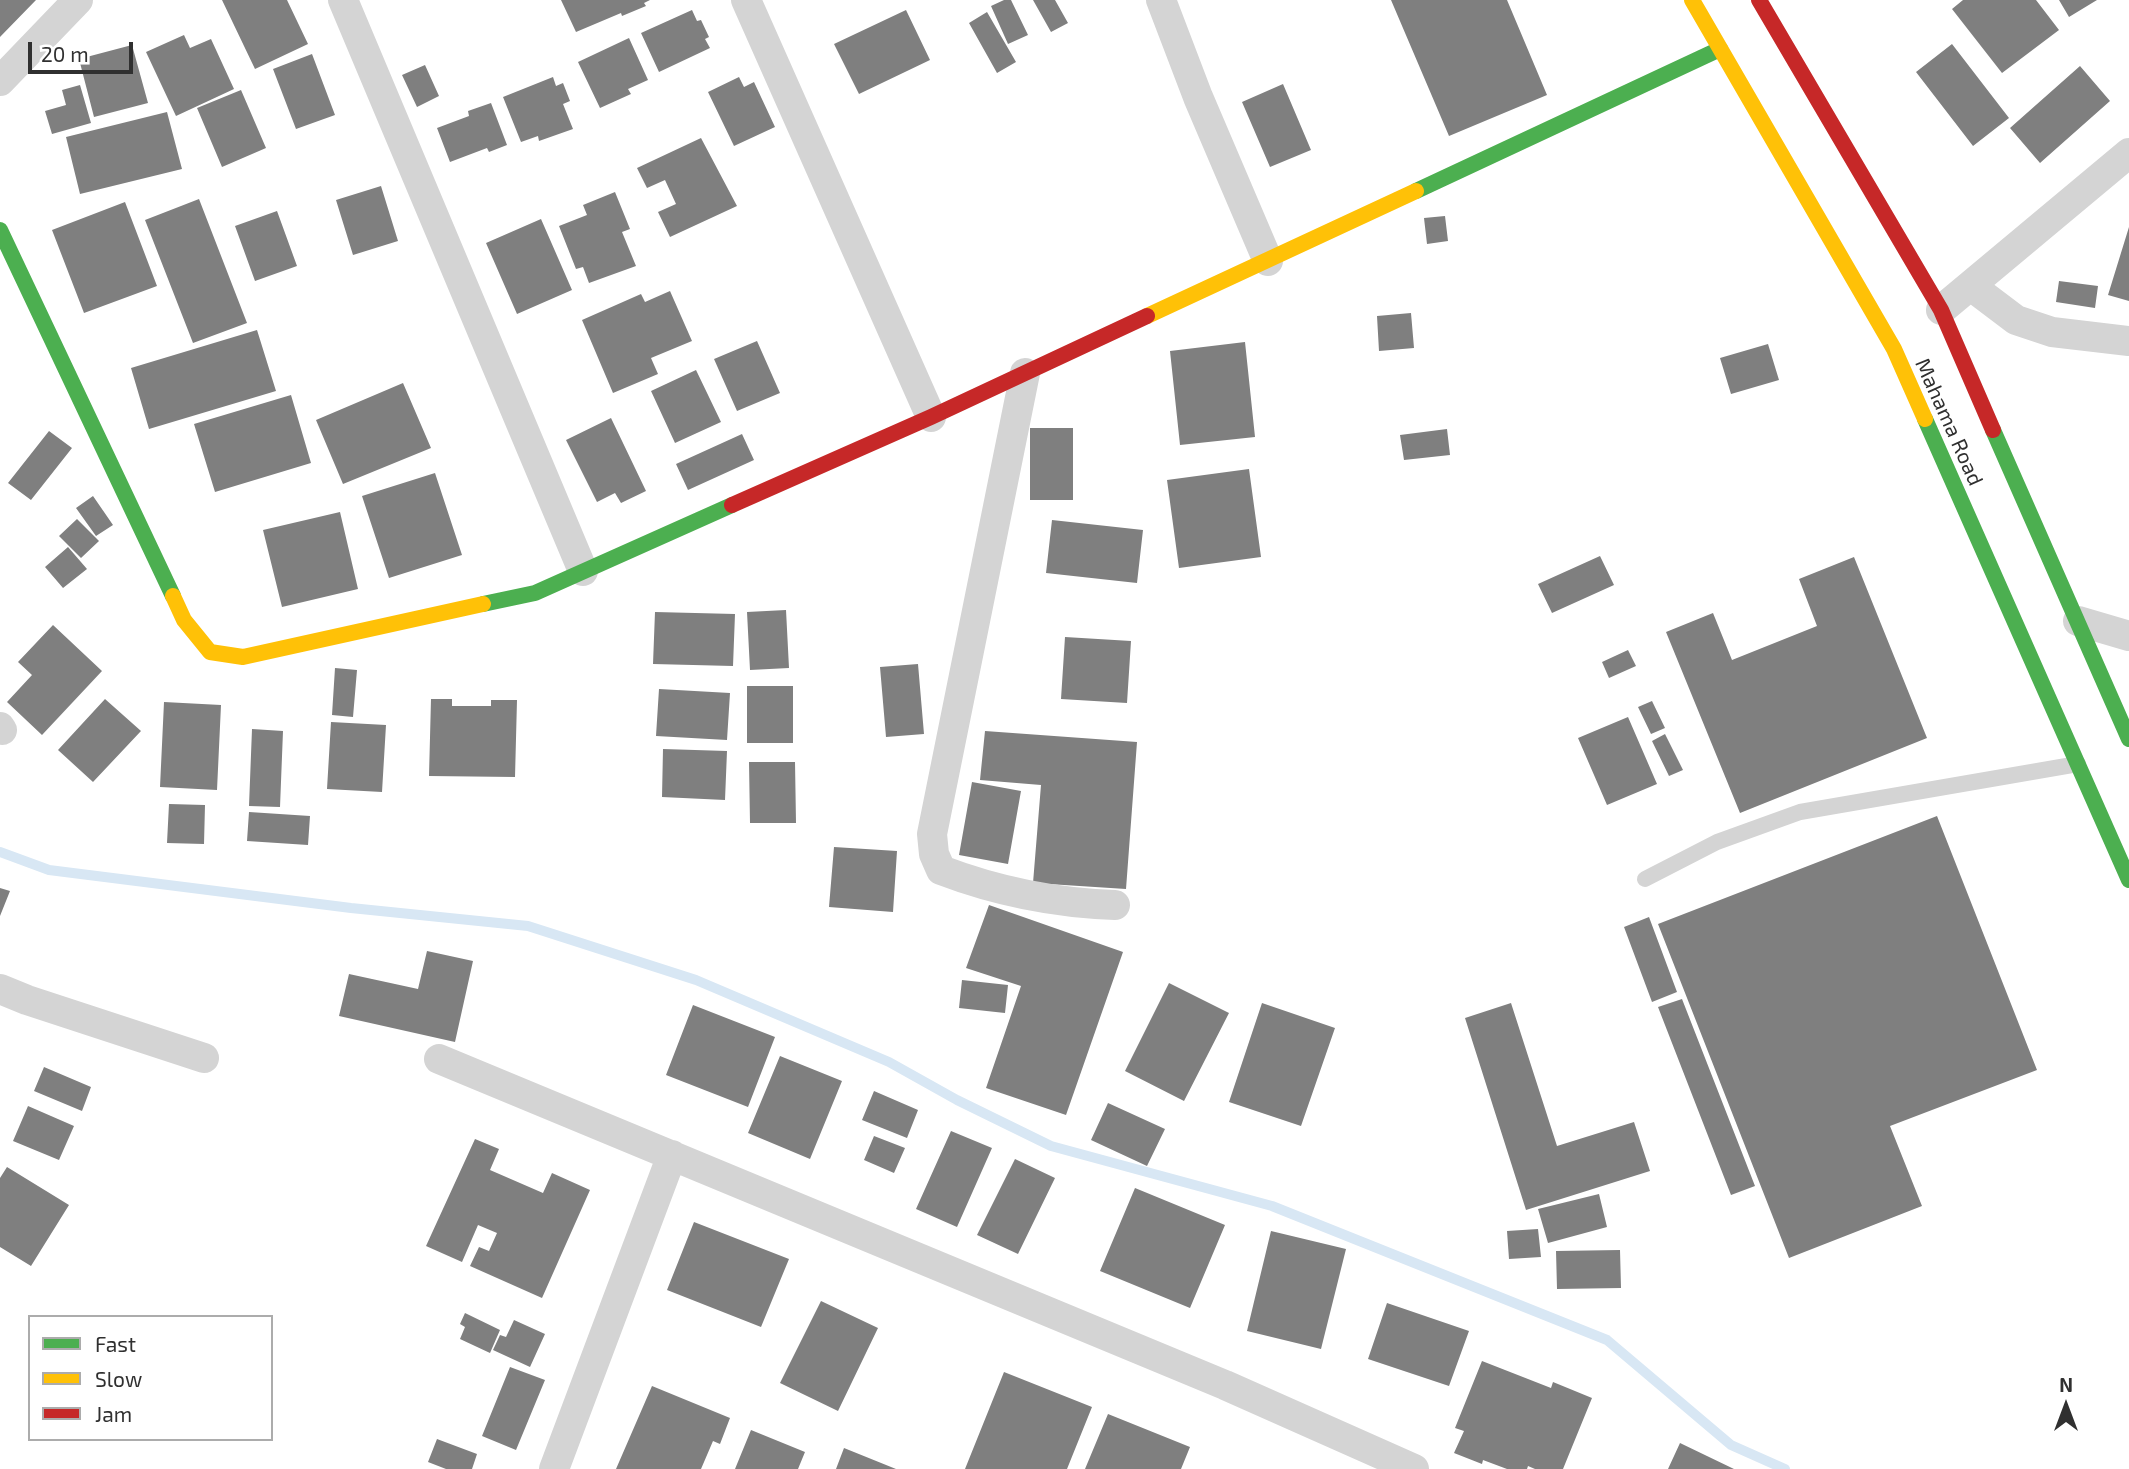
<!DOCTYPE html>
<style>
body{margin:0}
#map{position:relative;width:2129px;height:1469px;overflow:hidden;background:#fff;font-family:"Exo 2",sans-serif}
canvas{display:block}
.legend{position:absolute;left:28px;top:1315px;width:245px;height:126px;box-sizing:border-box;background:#fff;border:2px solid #acacac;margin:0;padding:9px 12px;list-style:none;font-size:21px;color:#303030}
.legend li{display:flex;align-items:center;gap:14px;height:35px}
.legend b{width:35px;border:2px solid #acacac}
.north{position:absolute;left:2031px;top:1371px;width:70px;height:70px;-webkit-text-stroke:5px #fff;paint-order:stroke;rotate:0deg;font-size:19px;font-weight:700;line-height:28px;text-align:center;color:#303030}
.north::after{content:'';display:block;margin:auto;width:24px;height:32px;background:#303030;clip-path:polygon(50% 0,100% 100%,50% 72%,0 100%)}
.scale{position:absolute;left:28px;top:42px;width:105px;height:32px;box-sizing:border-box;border:4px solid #303030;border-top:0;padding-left:9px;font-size:21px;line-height:24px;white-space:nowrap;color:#303030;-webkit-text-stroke:5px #fff;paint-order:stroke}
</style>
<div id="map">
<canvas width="2129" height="1469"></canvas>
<ul class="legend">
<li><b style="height:9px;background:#4caf50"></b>Fast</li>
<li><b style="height:9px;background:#ffc107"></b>Slow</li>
<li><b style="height:9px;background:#c62828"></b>Jam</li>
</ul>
<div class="north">N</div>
<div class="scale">20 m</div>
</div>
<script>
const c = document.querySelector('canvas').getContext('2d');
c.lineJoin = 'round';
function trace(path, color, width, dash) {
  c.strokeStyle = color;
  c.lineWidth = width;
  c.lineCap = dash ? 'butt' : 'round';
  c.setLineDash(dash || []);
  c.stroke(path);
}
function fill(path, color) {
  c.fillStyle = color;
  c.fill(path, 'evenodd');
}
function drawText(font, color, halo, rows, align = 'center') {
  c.font = font + ' "Exo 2",sans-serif';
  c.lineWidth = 7;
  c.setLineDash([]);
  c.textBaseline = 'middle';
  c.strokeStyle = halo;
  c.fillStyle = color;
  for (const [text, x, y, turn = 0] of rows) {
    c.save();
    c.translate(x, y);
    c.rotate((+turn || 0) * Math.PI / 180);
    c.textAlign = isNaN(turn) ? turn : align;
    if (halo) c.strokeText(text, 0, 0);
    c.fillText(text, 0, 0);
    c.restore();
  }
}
trace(new Path2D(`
 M0,852L49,870L351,908L528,926L696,980L889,1062L957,1100L1051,1146L1272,1206L1607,1340L1731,1445L1785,1469`), '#d8e7f4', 10);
fill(new Path2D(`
 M0,0H36L0,37Z
 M222,0H287L308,44L255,69Z
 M561,0H650L644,3L646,6L622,16L621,13L576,32Z
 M1004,0H1011L1028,35L1008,44L991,6Z
 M1033,0H1055L1068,23L1051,32Z
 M1391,0H1507L1547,95L1449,136Z
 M1963,0H2036L2059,30L2002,73L1952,9Z
 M2059,0H2097L2069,17Z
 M692,10L697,21L701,20L709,37L705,39L710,48L659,72L641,33Z
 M906,10L930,60L859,94L834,44Z
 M987,12L1016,62L997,73L969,23Z
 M184,35L190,48L211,39L234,89L176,116L146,52Z
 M629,38L648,80L628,89L631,94L600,108L578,62Z
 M1952,44L2009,118L1973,146L1916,72Z
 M132,45L148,103L94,117L79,59Z
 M312,54L335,115L296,129L273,69Z
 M425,65L439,96L417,107L402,75Z
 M2080,66L2110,101L2040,163L2010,128Z
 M553,77L556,86L563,83L570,101L563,104L573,129L539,141L538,136L521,142L503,97Z
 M739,77L744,87L754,82L775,127L734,146L708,92Z
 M1283,84L1311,150L1270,167L1242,102Z
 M80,85L91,123L52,134L45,111L66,105L62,90Z
 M241,90L266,148L222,167L197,108Z
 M491,103L507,145L489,152L487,148L450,162L437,128L469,116L468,111Z
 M167,112L182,169L80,194L66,137Z
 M701,138L737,206L670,237L658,212L676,204L665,180L647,188L637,168Z
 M381,186L398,241L353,255L336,200Z
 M615,192L630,229L622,232L636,266L589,283L583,267L576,269L559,226L587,215L583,205Z
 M199,199L247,323L193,343L145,220Z
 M125,202L157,286L84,313L52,230Z
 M277,211L297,266L255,281L235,226Z
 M1445,216L1448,241L1427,244L1424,218Z
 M541,219L572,290L517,314L486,243Z
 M2129,227V301L2108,295Z
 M2059,281L2098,286L2095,308L2056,302Z
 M670,291L692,341L651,358L658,374L613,393L582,320L641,294L645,302Z
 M1411,313L1414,348L1379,351L1377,316Z
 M257,330L276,391L149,429L131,368Z
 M757,341L780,393L737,411L714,359Z
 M1245,342L1255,437L1180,445L1170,351Z
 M1768,344L1779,380L1731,394L1720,358Z
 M696,370L721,422L675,443L651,391Z
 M403,383L431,448L343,484L316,420Z
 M291,395L311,463L215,492L194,424Z
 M611,418L646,491L621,503L615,493L597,502L566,440Z
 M1030,428H1073V500H1030Z
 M1447,429L1450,455L1404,460L1400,435Z
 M49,431L72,448L31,500L8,483Z
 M742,434L754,460L688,490L676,464Z
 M1249,469L1261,557L1179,568L1167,480Z
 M435,473L462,555L389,578L362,496Z
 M93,496L113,525L96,536L76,508Z
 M340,512L358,589L282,607L263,530Z
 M77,519L99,541L81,558L59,536Z
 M1052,520L1143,530L1137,583L1046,573Z
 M68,547L87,569L63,588L45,567Z
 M1600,556L1614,585L1552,613L1538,584Z
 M1854,557L1927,738L1740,813L1666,632L1713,613L1732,660L1817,626L1799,579Z
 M786,610L789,668L750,670L747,612Z
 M655,612L735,614L733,666L653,664Z
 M53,625L102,671L42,735L7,702L32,675L18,662Z
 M1065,637L1131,641L1127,703L1061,699Z
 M1628,650L1636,666L1609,678L1602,662Z
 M918,664L924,734L886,737L880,667Z
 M335,668L357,670L353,717L332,715Z
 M747,686H793V743H747Z
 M659,689L730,693L727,740L656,736Z
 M105,699L141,731L93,782L58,750Z
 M431,699H452V706H491V700H517L515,777L429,776Z
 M1652,701L1665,728L1651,734L1638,707Z
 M164,702L221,705L217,790L160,787Z
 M1628,717L1657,784L1607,805L1578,738Z
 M331,722L386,725L382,792L327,789Z
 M252,729L283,731L280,807L249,806Z
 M985,731L1137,742L1126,889L1033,883L1041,785L980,780Z
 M1665,734L1683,770L1669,776L1652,741Z
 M663,749L727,751L725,800L662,797Z
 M749,762H795L796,823H750Z
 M972,782L1021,791L1008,864L959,855Z
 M169,804L205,805L204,844L167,843Z
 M249,812L310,816L308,845L247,841Z
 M1937,816L2037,1070L1890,1126L1922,1206L1789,1258L1658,924Z
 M834,847L897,851L893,912L829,907Z
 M0,888L10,891L0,916Z
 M989,905L1123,952L1066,1115L986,1088L1021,986L966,968Z
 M1649,917L1677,992L1652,1002L1624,927Z
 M427,951L473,961L455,1042L339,1016L349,974L418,989Z
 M962,980L1008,985L1005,1013L959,1008Z
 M1169,983L1229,1013L1184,1101L1125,1071Z
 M1682,999L1755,1186L1731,1195L1658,1007Z
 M1262,1003L1335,1028L1301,1126L1229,1102Z
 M1511,1003L1557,1146L1634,1122L1650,1171L1526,1210L1465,1018Z
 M693,1005L775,1037L748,1107L666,1075Z
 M780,1056L842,1081L810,1159L748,1133Z
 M44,1067L91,1087L82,1111L34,1091Z
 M874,1091L918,1110L907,1138L862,1120Z
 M1108,1103L1165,1129L1147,1166L1091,1140Z
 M28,1106L74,1126L59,1160L13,1141Z
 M951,1131L992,1148L957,1227L916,1209Z
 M874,1136L905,1148L894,1173L864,1160Z
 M475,1139L499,1149L490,1170L543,1193L552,1173L590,1190L542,1298L470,1266L479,1247L489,1251L497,1233L478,1225L462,1262L426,1246Z
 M1015,1159L1055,1178L1018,1254L977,1235Z
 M7,1167L69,1205L31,1266L0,1247V1178Z
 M1135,1188L1225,1225L1190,1308L1100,1271Z
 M1599,1194L1607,1227L1548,1243L1538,1209Z
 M694,1222L789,1259L761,1327L667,1290Z
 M1538,1229L1541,1257L1509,1259L1507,1231Z
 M1271,1231L1346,1249L1321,1349L1247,1331Z
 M1620,1250L1621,1288L1557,1289L1556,1251Z
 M821,1301L878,1328L838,1411L780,1383Z
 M1387,1303L1469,1331L1449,1386L1368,1359Z
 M465,1313L500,1330L490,1353L460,1339L465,1327L460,1324Z
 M514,1320L545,1334L530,1367L493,1350L500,1335L506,1337Z
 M1482,1361L1551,1388L1553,1382L1592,1398L1563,1469H1535L1528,1466L1527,1469H1507L1483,1460L1482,1464L1454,1453L1464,1431L1455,1428Z
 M510,1367L545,1380L516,1450L482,1436Z
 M1004,1372L1092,1407L1067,1469H965Z
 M652,1386L730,1418L720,1444L713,1441L701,1469H616Z
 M1108,1414L1190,1447L1181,1469H1085Z
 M751,1430L805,1452L798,1469H735Z
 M437,1439L477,1454L472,1469H446L428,1462Z
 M1680,1443L1734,1469H1668Z
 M844,1448L896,1469H836Z`), '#7f7f7f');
trace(new Path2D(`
 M1645,879L1717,842L1800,812L2078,764`), '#d4d4d4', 16);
trace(new Path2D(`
 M343,0L583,571
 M746,0L931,417
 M1161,0L1198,97L1268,261
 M0,81L78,0
 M1971,286L2016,320L2052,332L2129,341
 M1941,310L2129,153
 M1025,373L932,834L934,854L941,870C996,891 1057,903 1115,905
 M2078,621L2129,636
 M0,727L2,730
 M0,989L27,1000L204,1058
 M439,1059L1225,1385L1414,1469
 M554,1469L672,1155`), '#d4d4d4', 30);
trace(new Path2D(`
 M1416,191L1720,49
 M0,230L173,596
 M1925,419L2129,880
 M1993,430L2129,739
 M483,604L535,593L732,505`), '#4caf50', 16);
trace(new Path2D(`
 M1692,0L1894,349L1925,419
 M1147,316L1416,191
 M173,596L184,620L210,652L243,657L483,604`), '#ffc107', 16);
trace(new Path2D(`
 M1759,0L1941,310L1993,430
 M732,505L931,417L1147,316`), '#c62828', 16);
drawText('21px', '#303030', '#fff', [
 ["Mahama Road",1949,422,66]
]);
</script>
